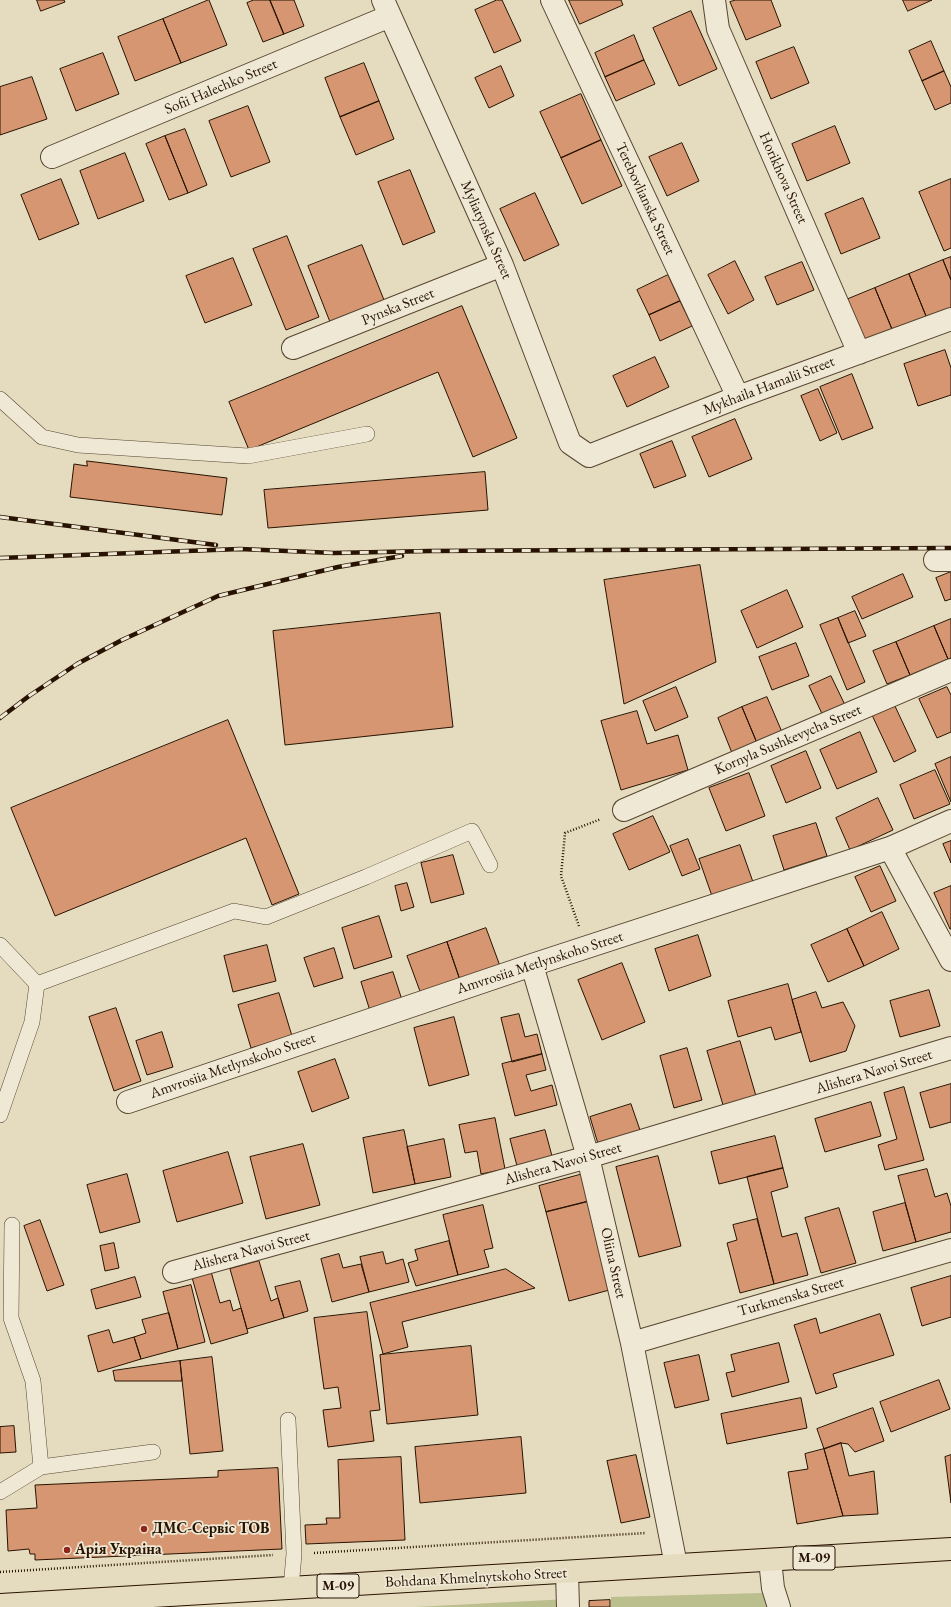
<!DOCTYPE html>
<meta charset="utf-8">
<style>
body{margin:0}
canvas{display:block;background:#e5dcbf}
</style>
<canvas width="951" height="1607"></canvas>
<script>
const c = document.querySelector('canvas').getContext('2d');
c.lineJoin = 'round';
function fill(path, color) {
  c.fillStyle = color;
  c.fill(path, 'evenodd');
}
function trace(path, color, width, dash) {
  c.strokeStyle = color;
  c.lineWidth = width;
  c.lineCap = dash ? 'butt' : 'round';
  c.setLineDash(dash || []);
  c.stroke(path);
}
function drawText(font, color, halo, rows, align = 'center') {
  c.font = font + ' "EB Garamond",serif';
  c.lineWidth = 3.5;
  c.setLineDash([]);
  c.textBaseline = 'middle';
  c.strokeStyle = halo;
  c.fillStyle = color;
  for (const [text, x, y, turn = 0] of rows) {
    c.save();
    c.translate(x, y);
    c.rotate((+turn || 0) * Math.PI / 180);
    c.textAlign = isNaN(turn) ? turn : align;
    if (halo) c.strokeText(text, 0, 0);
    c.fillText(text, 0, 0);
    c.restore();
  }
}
fill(new Path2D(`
 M764,1593L768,1607H611V1597Z
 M568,1599V1607H415Z`), '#bbbe8d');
const building = new Path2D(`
 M37,0H64L65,2L41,11Z
 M209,0L227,45L181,63L163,19Z
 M254,0H270L284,34L263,42L247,3Z
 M270,0H294L304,26L284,34Z
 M497,0H502L521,41L494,53L475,10Z
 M569,0H621L623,5L580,24Z
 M736,0H771L781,26L746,40L730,2Z
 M903,0H932L908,11Z
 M691,11L717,69L679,86L653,28Z
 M163,19L181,63L135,81L118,37Z
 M634,35L644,60L605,77L595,53Z
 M931,41L944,71L922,81L909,51Z
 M794,47L809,83L771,99L756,62Z
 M103,53L119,94L76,111L60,69Z
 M644,60L655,84L616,101L605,77Z
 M364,63L379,101L340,117L325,78Z
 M501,66L514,96L489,108L475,78Z
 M944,71L951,87V103L935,110L922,81Z
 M32,77L47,119L0,135V87Z
 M581,94L601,140L561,158L540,112Z
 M379,101L394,139L356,155L340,117Z
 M248,106L270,162L231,177L209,121Z
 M835,126L850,163L807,181L792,144Z
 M185,129L207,185L188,193L165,136Z
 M165,136L188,193L169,200L146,144Z
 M601,140L622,186L582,204L561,158Z
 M682,143L699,181L667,196L649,157Z
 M125,153L144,201L98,219L80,171Z
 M410,170L435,232L403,245L378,182Z
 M61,179L79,224L39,240L21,195Z
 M951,179V248L944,251L919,192Z
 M535,193L559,245L524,261L500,209Z
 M863,198L880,238L841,254L825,214Z
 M287,236L319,317L286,330L253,249Z
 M362,245L384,300L330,322L308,266Z
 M951,257V280L943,260Z
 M233,258L252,305L205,323L186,276Z
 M943,260L951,280V311L928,321L909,274Z
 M735,261L754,300L728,314L708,275Z
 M802,262L814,290L777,305L765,277Z
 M909,274L928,321L894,334L875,288Z
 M668,275L680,301L649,315L637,290Z
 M875,288L894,334L860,348L841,302Z
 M680,301L692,326L660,341L649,315Z
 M462,306L517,438L473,457L438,372L249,450L229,402Z
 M945,350L951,368V395L918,406L904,364Z
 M655,357L669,387L627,407L613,376Z
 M852,374L873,428L842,440L820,387Z
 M818,389L837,433L820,441L801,396Z
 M735,419L752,459L709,477L692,437Z
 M672,441L686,476L654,488L640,454Z
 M87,461L227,478L222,515L70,497L74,464L87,466Z
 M485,472L488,510L268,528L264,490Z
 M700,565L716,662L624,704L604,580Z
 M951,572V599L945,601L936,578Z
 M903,574L913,597L862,619L852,597Z
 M787,590L803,627L757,648L741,611Z
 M855,611L866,636L848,643L838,618Z
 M440,613L453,727L285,745L273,631Z
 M838,618L865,682L847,690L820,625Z
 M951,619V658L948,659L934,626Z
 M934,626L948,659L910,675L896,642Z
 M896,642L910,675L887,684L873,651Z
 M796,643L809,676L772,690L759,657Z
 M831,676L846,707L824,718L809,686Z
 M676,687L688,717L655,731L643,701Z
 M947,687L951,695V732L937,738L919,699Z
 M767,697L782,732L757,743L742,707Z
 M894,704L916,751L894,762L872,715Z
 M742,707L757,743L732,753L718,718Z
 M637,711L647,744L678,735L688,770L621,790L601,721Z
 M228,720L299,894L272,905L246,838L55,916L11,808Z
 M860,732L877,772L837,789L820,750Z
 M806,751L821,788L786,803L771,766Z
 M951,757V802L935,764Z
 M935,770L950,804L914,819L900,785Z
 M749,773L765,816L726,831L709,788Z
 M878,798L893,830L850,850L836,818Z
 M653,816L670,852L629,870L613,834Z
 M816,823L827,856L784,870L773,836Z
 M688,839L700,869L682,876L670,846Z
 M951,841V863L943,844Z
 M740,845L753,882L712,896L699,859Z
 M453,855L464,894L431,903L421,863Z
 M880,866L896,901L871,912L855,877Z
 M407,883L414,907L401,911L395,886Z
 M951,886V929H950L934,893Z
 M882,912L899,949L864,966L847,929Z
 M379,916L392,957L354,969L342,928Z
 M486,928L500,966L460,980L447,942Z
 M847,929L864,966L828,982L811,945Z
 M698,935L711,976L669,991L655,949Z
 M447,942L460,980L421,994L407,956Z
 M267,945L276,981L233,992L224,956Z
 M334,948L343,978L314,987L304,958Z
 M622,963L645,1022L602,1040L578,980Z
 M393,972L402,1000L370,1011L361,982Z
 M788,984L801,1032L775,1040L771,1027L738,1037L728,1001Z
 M929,990L940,1026L900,1037L890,1001Z
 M816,992L822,1008L843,1002L855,1026L846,1051L810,1062L792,1000Z
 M279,993L292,1036L251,1048L238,1005Z
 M116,1008L141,1081L114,1091L89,1017Z
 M519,1014L525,1037L537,1034L542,1054L512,1062L501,1018Z
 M454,1017L469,1075L429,1086L414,1028Z
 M162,1032L173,1067L147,1075L136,1041Z
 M740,1041L756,1096L723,1105L707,1051Z
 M687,1048L702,1100L674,1108L660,1056Z
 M542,1054L546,1070L526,1075L531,1091L552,1085L557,1105L515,1116L502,1064Z
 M335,1059L349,1098L312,1112L298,1072Z
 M951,1084V1122L930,1128L920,1093Z
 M904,1087L924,1160L885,1170L878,1145L897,1139L884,1093Z
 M871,1102L881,1136L825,1152L815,1119Z
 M631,1104L641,1133L599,1147L590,1117Z
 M495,1118L505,1169L481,1174L477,1151L465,1153L459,1125Z
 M404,1130L415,1184L373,1193L363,1138Z
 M545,1130L552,1156L517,1166L510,1139Z
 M775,1136L783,1168L719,1184L711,1152Z
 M444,1139L451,1177L415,1184L407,1147Z
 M303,1144L320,1205L266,1219L250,1157Z
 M228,1152L243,1203L177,1222L163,1171Z
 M658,1156L681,1246L639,1257L616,1167Z
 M783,1168L788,1187L771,1192L782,1237L797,1233L808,1275L774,1284L747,1177Z
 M927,1169L935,1197L947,1193L951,1206V1232L916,1242L898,1176Z
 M127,1174L140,1222L100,1233L87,1185Z
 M583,1174L590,1201L546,1212L539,1186Z
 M590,1201L613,1289L569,1301L546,1212Z
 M905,1203L916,1242L883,1251L873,1212Z
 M483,1205L493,1248L484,1250L489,1267L458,1275L443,1215Z
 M839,1208L856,1263L821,1273L805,1218Z
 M757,1219L774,1284L740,1293L727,1243L737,1240L733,1225Z
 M40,1220L64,1285L47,1291L24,1226Z
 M449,1241L458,1275L416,1286L408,1263L418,1260L415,1250Z
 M114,1243L119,1268L105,1271L100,1246Z
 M383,1252L386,1264L403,1259L409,1282L369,1292L360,1257Z
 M339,1254L343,1268L361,1264L369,1292L332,1302L321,1259Z
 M259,1261L271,1301L278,1298L284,1318L247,1329L230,1269Z
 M210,1268L220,1303L230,1300L233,1311L241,1308L248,1333L211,1344L191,1274Z
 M506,1269L535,1288L402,1322L408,1347L383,1354L370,1303Z
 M951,1276V1317L922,1326L911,1288Z
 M135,1277L141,1297L96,1309L91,1290Z
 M300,1281L308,1311L284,1318L275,1287Z
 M191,1285L205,1342L178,1349L163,1292Z
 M367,1312L380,1410L370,1411L374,1441L328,1447L323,1410L341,1408L338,1387L324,1389L314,1318Z
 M169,1313L178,1349L141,1359L134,1337L146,1333L142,1320Z
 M880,1314L894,1355L833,1374L837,1387L816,1394L794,1325L816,1318L820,1333Z
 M109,1330L113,1343L134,1337L141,1359L98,1372L88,1336Z
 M779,1343L789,1382L732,1397L726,1373L735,1371L731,1355Z
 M471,1346L478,1415L387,1424L380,1355Z
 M699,1355L709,1400L675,1408L664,1363Z
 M212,1357L223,1451L190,1454L180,1361Z
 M180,1361L182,1381H115L113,1371Z
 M939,1380L950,1409L891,1432L880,1402Z
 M801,1398L807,1428L727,1444L721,1414Z
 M873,1408L884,1441L855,1452L848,1444L841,1443L824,1449L817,1429Z
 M14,1426L16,1452L0,1453V1427Z
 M521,1437L526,1493L420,1503L415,1447Z
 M841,1443L849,1476L874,1471L878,1514L843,1516L824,1449Z
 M824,1449L843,1516L797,1524L788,1472L808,1469L805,1454Z
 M636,1455L650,1517L621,1523L607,1461Z
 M951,1455V1503L945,1457Z
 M401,1457L405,1540L306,1544L305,1525L327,1524L326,1518H340L338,1460Z
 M278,1468L282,1549L35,1560V1554H30L29,1549L8,1551L6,1510L37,1508L35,1485L218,1477V1471Z
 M610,1600V1607H589V1601Z`);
fill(building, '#d59671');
trace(building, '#281300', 1);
const lane = new Path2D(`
 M0,399L42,437L78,445L248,456L367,434
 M0,945L37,984
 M0,1115L32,1022L37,984L234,911L266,917L366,877L472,831L490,865
 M12,1225L11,1318L33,1381L41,1467
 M288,1420L294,1554L291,1588
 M0,1492L41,1467L153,1452`);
const street = new Path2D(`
 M383,0L502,265L570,443L589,456L738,397L951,319
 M552,0L738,397
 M714,0L718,29L859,353
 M52,157L390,16
 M293,348L502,265
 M935,560H951
 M624,810L951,670
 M890,848L951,960
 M532,965L588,1157L632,1343L676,1565
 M128,1102L532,965L890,848L951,821
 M174,1272L588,1157L951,1048
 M632,1343L951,1250
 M770,1560L773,1588L779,1607
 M567,1572L568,1607`);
const primary = new Path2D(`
 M0,1605L951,1549`);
trace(lane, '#574530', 16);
trace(street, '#574530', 24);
trace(primary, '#281300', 24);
trace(new Path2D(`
 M579,926L561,876L565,833L601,819
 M314,1553L646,1533
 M0,1572L273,1555`), '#281300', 2.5, [1, 2]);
trace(lane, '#eee8d5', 15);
trace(street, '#eee8d5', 22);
trace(primary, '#e5dcbf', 22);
const rail = new Path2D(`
 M0,517L216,545
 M0,558L240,549L334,553L430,551L951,548
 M0,718L29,696L77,664L122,640L218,596L338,567L402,556`);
trace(rail, '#281300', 4.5);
trace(rail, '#eee8d5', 3, [9]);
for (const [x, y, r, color] of [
 [144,1529,4,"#8f2418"],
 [67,1550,4,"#8f2418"]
]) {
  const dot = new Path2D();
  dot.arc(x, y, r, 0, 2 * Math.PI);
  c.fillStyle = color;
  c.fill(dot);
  trace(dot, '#eee8d5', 1.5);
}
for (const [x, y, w] of [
 [814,1558,42],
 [338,1586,42]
]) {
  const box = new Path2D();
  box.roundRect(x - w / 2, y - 12, w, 24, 3);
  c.fillStyle = '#eee8d5';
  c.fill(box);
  trace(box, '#281300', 1);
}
drawText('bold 14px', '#281300', null, [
 ["М-09",814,1558],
 ["М-09",338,1586]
]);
drawText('15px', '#281300', '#eee8d5', [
 ["Sofii Halechko Street",221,87,-23],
 ["Horikhova Street",783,178,66],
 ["Terebovlianska Street",645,199,65],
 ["Myliatynska Street",486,230,66],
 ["Pynska Street",398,307,-22],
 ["Mykhaila Hamalii Street",769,386,-21],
 ["Kornyla Sushkevycha Street",788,740,-23],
 ["Amvrosiia Metlynskoho Street",540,963,-18],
 ["Amvrosiia Metlynskoho Street",233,1066,-19],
 ["Alishera Navoi Street",874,1072,-17],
 ["Alishera Navoi Street",563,1164,-16],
 ["Alishera Navoi Street",251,1251,-15],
 ["Oliina Street",613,1263,77],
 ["Turkmenska Street",791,1297,-16],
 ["Bohdana Khmelnytskoho Street",476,1578,-3]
]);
drawText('bold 15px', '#281300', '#eee8d5', [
 ["ДМС-Сервіс ТОВ",152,1529],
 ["Арія Украіна",75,1550]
], 'left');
</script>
